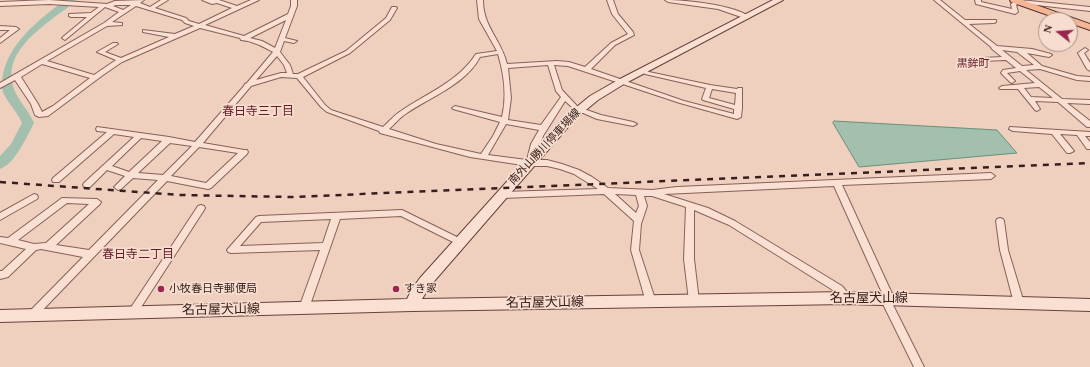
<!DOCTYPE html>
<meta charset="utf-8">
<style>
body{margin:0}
#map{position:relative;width:1090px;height:367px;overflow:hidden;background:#efd0bf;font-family:"Times New Roman",serif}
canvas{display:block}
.north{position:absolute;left:1038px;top:12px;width:40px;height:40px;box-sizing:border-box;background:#f6ddcf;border:1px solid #aa9187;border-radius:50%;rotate:287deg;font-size:11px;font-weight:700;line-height:16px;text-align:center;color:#37201c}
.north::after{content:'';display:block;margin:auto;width:14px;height:18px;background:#98264f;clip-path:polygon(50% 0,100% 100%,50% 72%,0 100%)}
</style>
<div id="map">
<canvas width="1090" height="367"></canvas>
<div class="north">N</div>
</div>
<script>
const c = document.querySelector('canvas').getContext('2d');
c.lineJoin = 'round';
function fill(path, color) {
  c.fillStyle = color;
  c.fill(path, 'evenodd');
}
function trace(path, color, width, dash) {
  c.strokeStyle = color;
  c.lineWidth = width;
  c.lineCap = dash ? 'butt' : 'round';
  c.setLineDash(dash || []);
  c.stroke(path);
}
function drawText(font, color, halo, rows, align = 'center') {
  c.font = font + ' "Times New Roman","Noto Sans JP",serif';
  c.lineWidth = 3.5;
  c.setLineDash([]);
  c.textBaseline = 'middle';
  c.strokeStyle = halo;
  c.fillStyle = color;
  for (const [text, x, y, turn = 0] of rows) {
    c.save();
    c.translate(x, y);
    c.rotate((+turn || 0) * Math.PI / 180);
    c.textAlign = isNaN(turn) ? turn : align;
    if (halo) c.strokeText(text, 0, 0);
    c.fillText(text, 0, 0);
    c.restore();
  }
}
const water = new Path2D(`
 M834,121L997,130L1017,153L859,167L833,123Z`);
fill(water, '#a2c0ad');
trace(water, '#6a8e78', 1);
fill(new Path2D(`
 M65,0H76C71,6 63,11 57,15C34,33 2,56 14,89C18,100 29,111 34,123C27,136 15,164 0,169V156L11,144L22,123C17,111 5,100 2,89C0,49 38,20 65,0Z`), '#a2c0ad');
const minor = new Path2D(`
 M49,0L107,4L115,1L144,0L140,3L150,7L161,0H168L155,8L186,18L189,21L199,24L232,8L217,3L212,4L202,0H219L237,6L251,0H259L205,25L244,36L288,14L291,6V0H297V6L285,38L297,41L294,43L284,41L280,52L290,65L293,74H298L346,51L386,18L392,7H396L397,8L390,20L350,53L303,77L325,105L331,110L383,127C389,122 394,115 401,111C427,93 458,82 476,54L497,51L479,19L477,0H483C483,27 501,39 507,64L557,61L569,62L585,67L611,43L628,34L612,14L607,0H613L618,14L633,32L634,35L615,45L591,69L684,101L734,114V109L703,100L702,99L706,88L645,74L640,70L643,68L649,72L710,85L737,89L738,88H742V108L741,117L737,119L680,103L568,66L554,65L562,90L578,107L601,115L633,122L637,124L633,126L597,119L574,109L565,101L543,136L534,160H547L562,164L579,170L592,177L608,188L652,190L677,187L991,173L995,176L991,179L842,185L894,298L891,301L924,367H914L880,298L883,295L834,186L664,194L708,208L735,221L842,286L852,298L850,301C843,303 840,297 836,292L729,225L694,210V259L699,301L697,304L694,305L691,304L689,301L684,259L686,207L652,196H644L647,206L641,224L639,250L656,302L654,305L651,306L648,305L646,302L631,250L634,221L604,194L502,198L498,195L502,192L598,189L574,174L560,169L547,166H529L470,157L380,133L379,131L327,112L321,107L297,78L281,77L251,86L203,143L244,150H247L248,152L247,154L211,188L208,189L167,181L35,318L32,319L29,318L27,315L29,312L83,257L41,249L36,250L8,277L0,279V271H2L26,249L0,243V237L8,238L62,198L97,199L101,202L100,204L56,245L89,250L158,180L133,178L121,189L118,190L114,187L125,176L107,170L90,187H84L83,185L84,183L134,137L114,134L59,182H53L52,180L53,178L107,132L97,131L96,129L97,127L169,137L195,142L244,86L245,84L247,83L273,52C262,46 253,41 241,40L240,38L200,28L122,62L103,75L48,116L39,117L35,115L31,104L15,80L0,88V83L104,23L119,12L105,7L65,40L62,38L63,37L87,17H71L69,16V14L91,13L99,7L49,4L0,6V2ZM116,5H131L123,10L113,6ZM136,6L182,20L185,23L194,26L175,34L143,30V32L169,37L121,58L105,52L118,44L117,43H113L97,52L116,60L94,75L47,61L107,26L122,25V23L112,22ZM286,20L275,48L262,41L250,38ZM498,54C504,74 507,97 502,117L455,106L452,108L453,109L500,122L493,136L481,154L436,144L389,129C395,124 400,117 407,113C432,96 466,84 480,57ZM277,56L284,65L287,73H281L256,80ZM42,64L90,78L53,106L42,112L38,104L21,77ZM548,65L556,91L561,97L541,125L508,120L511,98L508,68ZM712,89L736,93L735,105L709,98ZM506,124L539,130L531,144L527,160L488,155ZM141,138L162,141L129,172L112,166ZM170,143L192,146L163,175L138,173ZM199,147L238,153L206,183L171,176ZM615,194L636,195L639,206L636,213ZM67,203L89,204L46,243L34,244L18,240Z
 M665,0C686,0 734,5 750,17L747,19L718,9L668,2Z
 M934,0H940L965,20H996V22L994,23L969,24L997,46L1032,49L1051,54L1052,55L1049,57L1027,53L1042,66L1077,76L1090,77V81L1077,80L1040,69L1026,70L1062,99L1090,100V104L1067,103L1090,121V127H1087L1058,102L1035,101L1040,109L1037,111L1035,110L1018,89H1000L999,88L1002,86L1035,83L1020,71L1007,73L1015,81L1012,83L1010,82L1001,73L1003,70L1016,68L1006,60L981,61V59L983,58L1002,57L992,49L991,47ZM1002,50L1017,52L1034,65L1022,66ZM1039,87L1053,98L1031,97L1024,88Z
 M975,0H981V2L1012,9L1011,4L1016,0H1020L1090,7V11L1019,3L1016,5L1018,12L1015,14L976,4Z
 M0,26L16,27L19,29L0,43V38L10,30H0Z
 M1085,48L1088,50L1084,53L1090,63V71L1087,69L1078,53Z
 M1010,127L1090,132V136H1085L1090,142V149H1087L1077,135L1060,134L1074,151L1070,153H1067L1052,134L1013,131L1009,129Z
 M34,194L37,195L38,197L37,199L0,220V213Z
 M201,205L204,206L205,208L204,210L136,315L133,316L130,315L128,312L130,309L198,206Z
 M402,210L463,240L464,242L463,244H457L401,216L340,219L309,308L307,311L304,312L301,311L299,308L320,250L231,253L228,252L227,250L256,217L259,216ZM331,219L323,243L240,246L261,222Z
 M1000,218L1003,219L1004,221L1008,250L1024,303L1022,306L1019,307L1016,306L1014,303L1000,250L996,221L997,219Z`);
const secondary = new Path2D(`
 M773,0H783L624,84L598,100L575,119L430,286L422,299L847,292L1090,299V311L847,304L412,311L0,322V310L407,299L412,289L420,278L567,115L590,96L618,80Z`);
const primary = new Path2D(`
 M1010,0H1022L1090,24V30L1070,23V20H1062L1011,2Z`);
trace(minor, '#886057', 2);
trace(secondary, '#69413a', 2);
trace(primary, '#55302c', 2);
fill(minor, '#f9e0d2');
fill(secondary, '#f9e0d2');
fill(primary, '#f4b595');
trace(new Path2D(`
 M0,182L180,195L292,197L1090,163`), '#37201c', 2.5, [6, 6]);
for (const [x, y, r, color] of [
 [161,289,4,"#98264f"],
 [396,289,4,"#98264f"]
]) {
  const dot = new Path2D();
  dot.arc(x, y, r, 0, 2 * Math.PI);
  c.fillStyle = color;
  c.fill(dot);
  trace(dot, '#f6ddcf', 1.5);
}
drawText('11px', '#641a25', '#f6ddcf', [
 ["黒鉾町",973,64]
]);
drawText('11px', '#37201c', '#f6ddcf', [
 ["南外山勝川停車場線",545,147,-47]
]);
drawText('11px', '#37201c', '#f6ddcf', [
 ["小牧春日寺郵便局",169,289],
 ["すき家",404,289]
], 'left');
drawText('12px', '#641a25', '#f6ddcf', [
 ["春日寺三丁目",258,112],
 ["春日寺二丁目",138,255]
]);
drawText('13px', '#37201c', '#f6ddcf', [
 ["名古屋犬山線",869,299],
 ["名古屋犬山線",545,303,-1],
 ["名古屋犬山線",221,310,-1]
]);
</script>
